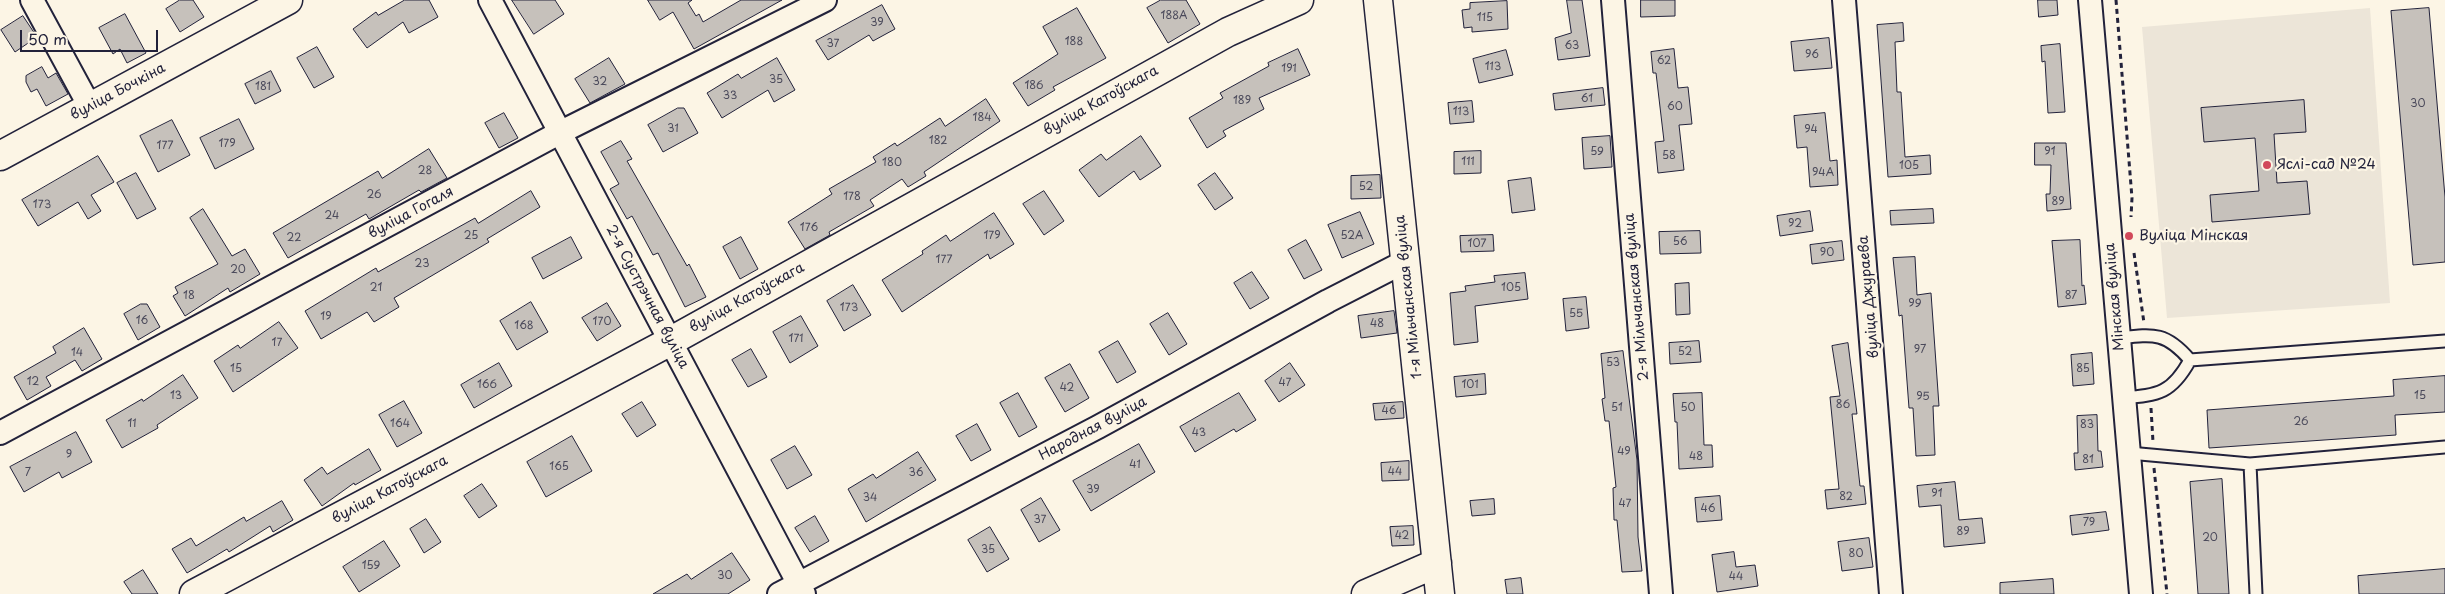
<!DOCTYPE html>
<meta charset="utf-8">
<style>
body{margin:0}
#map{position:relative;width:2445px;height:594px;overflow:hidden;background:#fcf5e5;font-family:"Playpen Sans",sans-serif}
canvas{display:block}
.scale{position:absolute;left:20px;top:30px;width:138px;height:22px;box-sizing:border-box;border:2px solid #22223b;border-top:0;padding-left:6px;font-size:15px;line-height:18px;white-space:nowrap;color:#22223b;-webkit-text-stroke:4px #fcf5e5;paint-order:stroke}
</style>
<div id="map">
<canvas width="2445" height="594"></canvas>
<div class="scale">50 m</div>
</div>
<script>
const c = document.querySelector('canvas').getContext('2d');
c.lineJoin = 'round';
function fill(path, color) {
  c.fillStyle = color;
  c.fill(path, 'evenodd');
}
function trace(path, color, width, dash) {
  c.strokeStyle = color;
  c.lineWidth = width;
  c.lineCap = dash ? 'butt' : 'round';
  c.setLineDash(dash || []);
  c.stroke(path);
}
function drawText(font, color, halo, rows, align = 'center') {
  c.font = font + ' "Playpen Sans",sans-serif';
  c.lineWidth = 4.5;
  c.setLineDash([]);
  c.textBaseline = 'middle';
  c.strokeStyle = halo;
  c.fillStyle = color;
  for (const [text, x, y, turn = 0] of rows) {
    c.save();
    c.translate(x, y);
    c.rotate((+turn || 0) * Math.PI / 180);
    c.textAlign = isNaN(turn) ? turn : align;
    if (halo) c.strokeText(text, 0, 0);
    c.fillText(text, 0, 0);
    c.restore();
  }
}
fill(new Path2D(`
 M2370,8L2390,303L2167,318L2142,27Z`), '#ece5d8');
const building = new Path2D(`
 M180,0H193L204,17L180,32L166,9Z
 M405,0H429L438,17L409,33L403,22L367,48L353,29L376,12L378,15Z
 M512,0H555L564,14L534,34Z
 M648,0H692L688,3L696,16L699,14L703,22L741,0H782L694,49L673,12L660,20Z
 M1161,0H1186L1200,24L1168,43L1147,8Z
 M1567,0H1582L1590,56L1558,60L1555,38L1571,33Z
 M1641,0H1675V16L1641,17Z
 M2038,0H2057L2058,15L2039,17Z
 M1507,1L1508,29L1472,32V27L1464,28L1462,10L1470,9V3Z
 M882,5L895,29L873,41L869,35L828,60L816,41Z
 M1077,8L1106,58L1053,87L1055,90L1028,106L1013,83L1058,54L1043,27Z
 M2429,8L2445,197V262L2413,265L2391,11Z
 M125,14L146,53L127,63L120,49L113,54L99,28Z
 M23,16L37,37L15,52L1,30Z
 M1903,23L1904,41L1895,42L1897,92H1901L1905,157L1930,155L1931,174L1888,177L1877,25Z
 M1829,38L1832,68L1794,71L1791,42Z
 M2060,44L2065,112L2048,113L2045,61L2042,62L2041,46Z
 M317,47L334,77L314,88L297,58Z
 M1298,49L1310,75L1259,98L1264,109L1223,131L1226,136L1207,148L1189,118L1223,98L1220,93L1269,66L1268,63Z
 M1674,49L1678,88L1688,87L1692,124L1679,125L1684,170L1658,173L1655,142L1664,141L1656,73H1653L1651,52Z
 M1506,50L1513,75L1479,83L1473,59Z
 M609,58L625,84L590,103L575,79Z
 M777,58L795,90L774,102L768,90L722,118L707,93L738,74L741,78Z
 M42,67L48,78L56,73L68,94L46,106L37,89L31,92L26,82V76Z
 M271,71L281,91L255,104L245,84Z
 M1603,88L1605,105L1555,110L1553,94Z
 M986,99L1000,121L924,172L926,176L908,187L902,179L870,200L874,206L829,232L830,235L805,249L788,222L832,194L829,189L876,162L873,157L895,143L897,146L940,118L945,126Z
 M2304,100L2306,132L2274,134L2277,183L2307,181L2310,214L2212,222L2210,195L2259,191L2255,138L2204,142L2201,108Z
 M1472,101L1474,122L1450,124L1448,103Z
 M678,108H684L698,133L663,152L648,125Z
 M504,113L518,138L499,148L485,123Z
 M1825,113L1830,161L1837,160L1838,185L1810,187L1807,147L1797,148L1794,116Z
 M239,119L254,149L215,169L200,138Z
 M172,120L190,155L158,172L140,136Z
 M1141,136L1161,166L1140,180L1134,171L1099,197L1079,170L1101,154L1106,160Z
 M1610,136L1612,167L1584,169L1582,138Z
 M621,141L632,159L627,161L687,266L689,264L706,297L685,307L658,253L653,255L632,216L627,219L610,189L619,184L601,152Z
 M2035,143H2066L2071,209L2047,211L2046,194H2050L2051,165H2035Z
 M429,149L447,178L421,192L419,190L369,219L366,214L288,258L273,233L378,171L382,178Z
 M1481,151V173L1454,174V152Z
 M98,156L114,182L91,195L101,211L88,219L78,202L38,226L22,200Z
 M136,173L156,209L137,219L117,183Z
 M1215,173L1233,198L1215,210L1198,185Z
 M1380,175L1381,198L1351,199V176Z
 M1531,178L1535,210L1512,213L1508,181Z
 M531,191L540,207L487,239L489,242L394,298L399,307L374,322L367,312L321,339L305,311L376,268L378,272L475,218L478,223Z
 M1044,191L1064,221L1044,235L1023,204Z
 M203,209L232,256L245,249L260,274L230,292L228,288L185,316L173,296L178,293L175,287L218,264L190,218Z
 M1933,209L1934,223L1891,225L1890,211Z
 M1810,211L1813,231L1780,236L1777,216Z
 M1360,212L1374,244L1342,258L1328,225Z
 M994,213L1014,244L990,259L988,254L902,312L882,280L923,254L922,251L946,235L950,241Z
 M1700,231L1701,253L1660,254L1659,232Z
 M1493,235L1494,251L1461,252L1460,236Z
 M571,237L582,258L543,279L532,258Z
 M741,237L758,269L740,279L723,247Z
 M1306,240L1322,270L1304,279L1288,250Z
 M2080,240L2082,286L2084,285L2086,304L2058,307L2052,241Z
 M1842,241L1844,260L1812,264L1810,245Z
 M1915,257L1917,295L1931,293L1939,406H1933L1935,455L1916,456L1913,408H1909L1902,315L1899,316L1893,258Z
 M1252,272L1269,298L1250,309L1234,283Z
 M1525,273L1528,299L1475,306L1478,342L1454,345L1450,293L1466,291L1465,286L1495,282L1494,276Z
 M1689,283L1690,314L1676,315L1675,284Z
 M853,285L871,315L844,331L827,301Z
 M1586,297L1589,328L1566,331L1563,299Z
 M531,302L548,332L517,350L500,321Z
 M607,303L621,326L597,341L582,318Z
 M141,304H147L160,327L138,340L124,314Z
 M1394,311L1397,333L1361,338L1358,316Z
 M1168,313L1187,344L1169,355L1150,324Z
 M801,316L818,346L790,363L773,332Z
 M279,322L298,348L233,392L214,361L238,345L240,348Z
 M84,328L102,359L82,371L75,360L46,377L51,386L27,400L14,377L56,353L53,347Z
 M1118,341L1136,372L1117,383L1099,352Z
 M1699,341L1701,362L1670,364L1669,343Z
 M1848,343L1857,414H1852L1860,486H1864L1866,504L1827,509L1825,490L1839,489L1830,397L1840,396L1832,346Z
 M751,349L767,377L748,387L732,360Z
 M1623,351L1637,460L1638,537L1642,571L1622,572L1617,520H1614L1613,488L1616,487L1609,421H1605L1602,399L1605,398L1601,354Z
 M2092,353L2094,384L2073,386L2071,355Z
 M499,363L512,386L474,408L461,385Z
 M1290,363L1305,385L1279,402L1265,381Z
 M1070,364L1089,398L1065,412L1045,378Z
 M1485,374L1486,394L1456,397L1454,377Z
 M183,375L198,398L157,425L158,428L122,448L106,420L142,399L143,401Z
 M2445,376V412L2395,415L2396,435L2209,448L2207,410L2394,396L2393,380Z
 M1018,393L1037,427L1019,437L1000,403Z
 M1239,393L1256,420L1236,432L1234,429L1195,452L1180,427Z
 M1702,393L1704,445H1712L1713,467L1679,469L1677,422H1675L1673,394Z
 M404,401L422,433L397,447L379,415Z
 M642,402L656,425L637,437L622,414Z
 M1403,402L1404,418L1375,420L1373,404Z
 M2097,415L2098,451H2101L2103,467L2075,470L2074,453H2078L2077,416Z
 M977,424L991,450L971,461L956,436Z
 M76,432L92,462L62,478L59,472L24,492L10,467Z
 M572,436L592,471L546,497L527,462Z
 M1139,444L1155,472L1091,511L1073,481Z
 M795,446L812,475L787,489L771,460Z
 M369,449L381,470L355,485L354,483L322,506L304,480L322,467L327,474Z
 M918,452L936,480L866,522L848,489L873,474L876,478Z
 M1409,461V480L1382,481L1381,463Z
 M2222,479L2229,594H2198L2190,482Z
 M1955,482L1959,520L1982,518L1985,543L1944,547L1941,505L1919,507L1917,486Z
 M482,484L497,506L479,518L464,496Z
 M1720,496L1722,520L1697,522L1695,498Z
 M1041,498L1060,530L1039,542L1021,510Z
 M1494,499L1495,514L1472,516L1470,501Z
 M282,501L293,520L273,532L270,526L229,552L227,549L187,573L172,549L191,538L196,546L244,517L246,521Z
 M2106,512L2109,530L2072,535L2070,516Z
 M815,516L829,541L810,552L795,528Z
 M426,519L441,542L424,553L410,529Z
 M1413,526L1414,545L1392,546L1390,527Z
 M990,527L1009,559L987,572L968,540Z
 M1869,538L1873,567L1842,571L1838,542Z
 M384,541L400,566L359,592L343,567Z
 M1734,552L1736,567L1755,565L1758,586L1717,592L1712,555Z
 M732,553L750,580L728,594H653L687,574L691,579Z
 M2445,569V594H2359L2358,576Z
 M143,570L158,594H132L124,582Z
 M1521,578L1523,594H1507L1505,580Z
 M2053,579L2054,594H2000V583Z`);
fill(building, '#c6c1bb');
trace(building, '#22223b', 1);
const service = new Path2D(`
 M2119,338C2154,334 2166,332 2190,360C2172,393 2159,395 2123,398
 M2190,360L2445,341
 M2129,453L2250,464L2445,447
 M2250,464L2256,594`);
const minor = new Path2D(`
 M32,0L90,107
 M490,0L804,594
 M1613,0L1661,594
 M1844,0L1891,594
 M2090,0L2141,594
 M0,433L559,133L825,0
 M779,594L1098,427L1328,301L1406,261`);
const tertiary = new Path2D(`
 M1378,0L1440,594
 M194,594L671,341L1228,32L1299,0
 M1366,594L1437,563`);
const secondary = new Path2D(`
 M0,156L288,0`);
trace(service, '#22223b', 15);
trace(minor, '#22223b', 26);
trace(tertiary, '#22223b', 31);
trace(secondary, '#22223b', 31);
trace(new Path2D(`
 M2116,0L2132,198L2131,217
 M2134,253L2144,323
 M2151,408L2153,442
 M2154,468L2167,594`), '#22223b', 3, [5, 4]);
trace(service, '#fcf5e5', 11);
trace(minor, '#fcf5e5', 22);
trace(tertiary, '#fcf5e5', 28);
trace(secondary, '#fcf5e5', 28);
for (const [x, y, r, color] of [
 [2267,165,5,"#d1495b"],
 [2129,236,5,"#d1495b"]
]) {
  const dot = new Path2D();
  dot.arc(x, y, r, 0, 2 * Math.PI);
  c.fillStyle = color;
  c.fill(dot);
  trace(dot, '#fcf5e5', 2);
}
drawText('11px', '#4b4a5b', null, [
 ["188А",1174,16],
 ["115",1485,18],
 ["39",877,23],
 ["188",1074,42],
 ["37",833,44],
 ["63",1572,46],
 ["96",1812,55],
 ["62",1664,61],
 ["113",1493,67],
 ["191",1289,69],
 ["35",776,80],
 ["32",600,82],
 ["186",1034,86],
 ["181",263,87],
 ["33",730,96],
 ["61",1587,99],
 ["189",1242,101],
 ["30",2418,104],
 ["60",1675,107],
 ["113",1461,112],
 ["184",982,118],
 ["31",673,129],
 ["94",1811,130],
 ["182",938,141],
 ["179",227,144],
 ["177",165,146],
 ["59",1597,152],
 ["91",2050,152],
 ["58",1669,156],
 ["111",1468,162],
 ["180",892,163],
 ["105",1909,166],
 ["28",425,171],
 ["94А",1823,173],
 ["52",1366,187],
 ["26",374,195],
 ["178",852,197],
 ["89",2058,202],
 ["173",42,205],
 ["24",332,216],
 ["92",1795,224],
 ["176",809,228],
 ["25",471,236],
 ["179",992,236],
 ["52А",1352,236],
 ["22",294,238],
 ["56",1680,242],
 ["107",1477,244],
 ["90",1827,253],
 ["177",944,260],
 ["23",422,264],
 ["20",238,270],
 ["21",376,288],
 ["105",1511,288],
 ["18",189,296],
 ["87",2071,296],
 ["99",1915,304],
 ["173",849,308],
 ["55",1576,314],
 ["19",326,317],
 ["16",142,321],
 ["170",602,322],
 ["48",1377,324],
 ["168",524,326],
 ["171",796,339],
 ["17",277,343],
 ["97",1920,350],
 ["52",1685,352],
 ["14",77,353],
 ["53",1613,363],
 ["15",236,369],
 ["85",2083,369],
 ["12",33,382],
 ["47",1285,383],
 ["166",487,385],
 ["101",1470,385],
 ["42",1067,388],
 ["13",176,396],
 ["15",2420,396],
 ["95",1923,397],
 ["86",1843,405],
 ["51",1617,408],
 ["50",1688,408],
 ["46",1389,411],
 ["26",2301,422],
 ["11",132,424],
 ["164",400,424],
 ["83",2087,425],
 ["43",1199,433],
 ["49",1624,452],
 ["9",69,455],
 ["48",1696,457],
 ["81",2088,460],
 ["41",1135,465],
 ["165",559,467],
 ["44",1395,472],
 ["7",28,473],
 ["36",916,473],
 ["39",1093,490],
 ["91",1937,494],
 ["82",1846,497],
 ["34",870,498],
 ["47",1625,504],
 ["46",1708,509],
 ["37",1040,520],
 ["79",2089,523],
 ["89",1963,532],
 ["42",1402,536],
 ["20",2210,538],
 ["35",988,550],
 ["80",1856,554],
 ["159",371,566],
 ["30",725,576],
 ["44",1736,577]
]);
drawText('14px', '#22223b', '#fcf5e5', [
 ["вуліца Бочкіна",118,92,-28],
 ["вуліца Катоўскага",1101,101,-29],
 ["вуліца Гогаля",411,213,-28],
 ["2-я Сустрэчная вуліца",647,297,62],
 ["1-я Мільчанская вуліца",1409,297,-96],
 ["2-я Мільчанская вуліца",1637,297,-95],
 ["вуліца Джураева",1869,297,-95],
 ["Мінская вуліца",2115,297,-95],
 ["вуліца Катоўскага",747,298,-29],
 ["Народная вуліца",1093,429,-28],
 ["вуліца Катоўскага",390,490,-28]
]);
drawText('14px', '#22223b', '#fcf5e5', [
 ["Яслі-сад №24",2277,165],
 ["Вуліца Мінская",2139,236]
], 'left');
</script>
